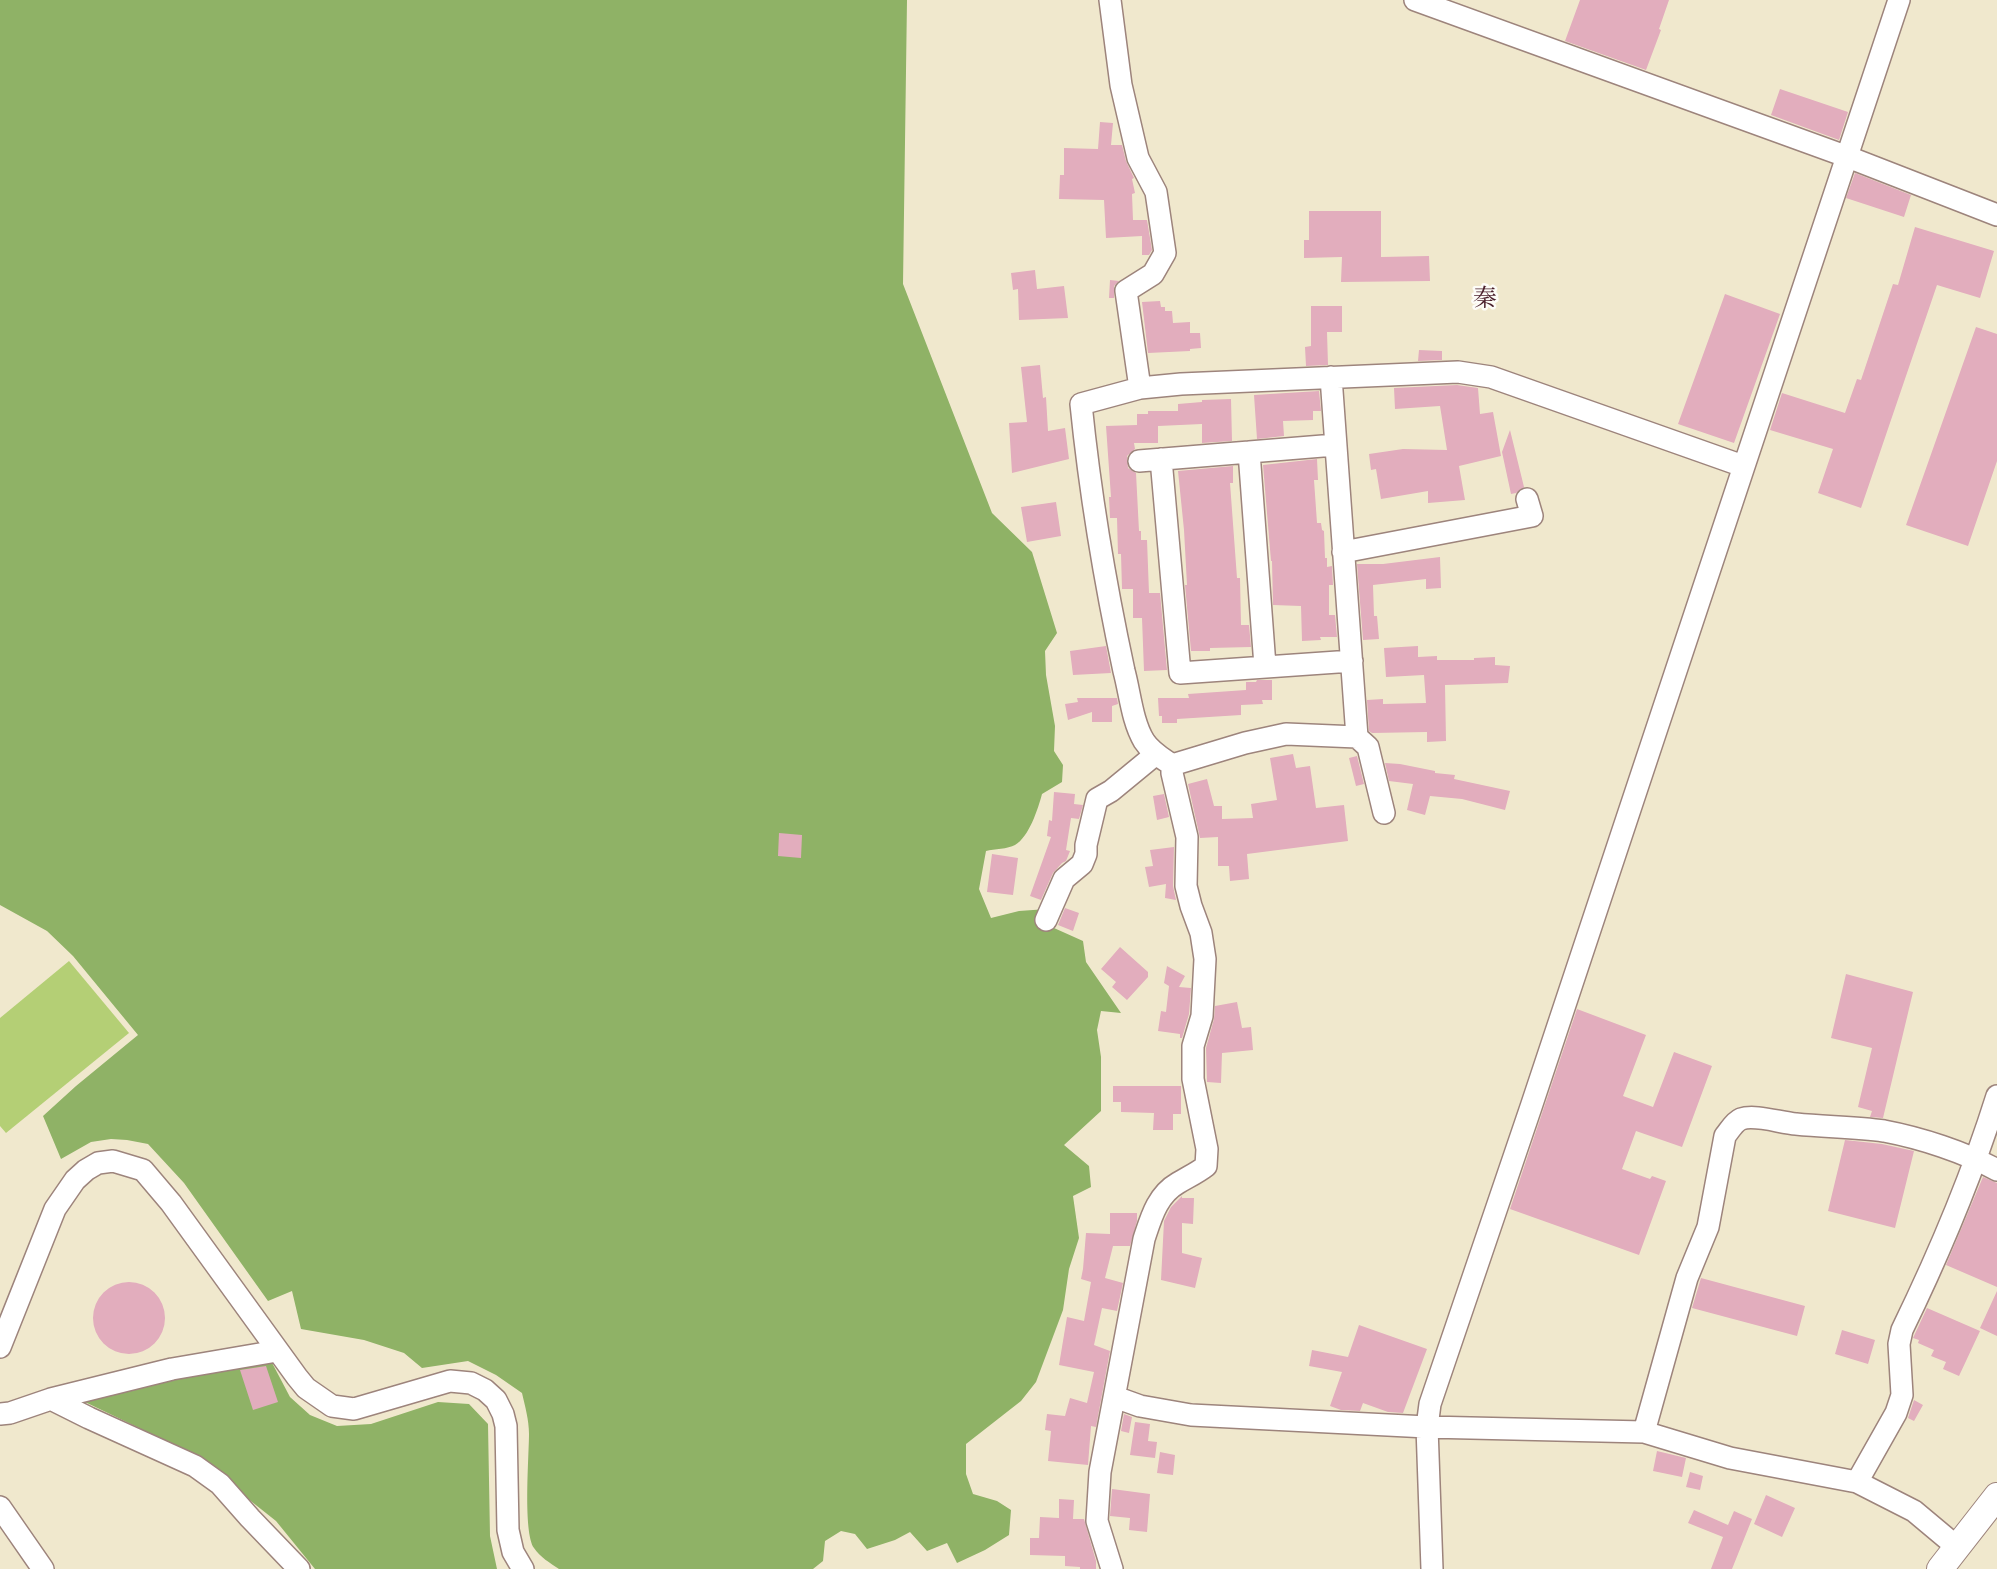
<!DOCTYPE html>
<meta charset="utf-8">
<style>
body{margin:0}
canvas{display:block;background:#f0e8cd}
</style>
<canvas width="1997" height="1569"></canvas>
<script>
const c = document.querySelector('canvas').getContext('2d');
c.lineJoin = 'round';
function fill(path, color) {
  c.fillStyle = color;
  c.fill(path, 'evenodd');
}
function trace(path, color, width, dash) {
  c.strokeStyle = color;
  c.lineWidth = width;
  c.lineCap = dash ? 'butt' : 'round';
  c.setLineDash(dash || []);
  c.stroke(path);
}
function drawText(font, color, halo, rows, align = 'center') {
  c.font = font + ' "Gentium Book Plus","Noto Serif JP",serif';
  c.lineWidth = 5;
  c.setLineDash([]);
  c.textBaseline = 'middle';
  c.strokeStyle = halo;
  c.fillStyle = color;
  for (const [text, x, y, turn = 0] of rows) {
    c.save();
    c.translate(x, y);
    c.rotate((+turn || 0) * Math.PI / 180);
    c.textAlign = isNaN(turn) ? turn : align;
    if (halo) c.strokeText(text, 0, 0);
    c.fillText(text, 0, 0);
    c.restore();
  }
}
fill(new Path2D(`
 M69,961L129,1033L6,1133L0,1126V1018Z`), '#b4cf75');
fill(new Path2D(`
 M0,0H907L903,284L992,513L1032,552L1057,633L1045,651L1046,675L1055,726L1054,751L1063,765L1062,782L1042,794C1038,809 1029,837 1015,845C1008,849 994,849 986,851L979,889L991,918L1019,911L1047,909L1054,928L1083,941L1086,962L1121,1013L1101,1011L1097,1030L1101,1057V1111L1064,1145L1089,1166L1091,1187L1073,1196L1079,1238L1069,1269L1063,1310L1036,1382L1021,1401L966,1444V1474L973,1494L997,1501L1011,1510L1009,1535L985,1550L957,1563L947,1543L927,1551L910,1532L895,1540L867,1549L855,1534L841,1531L825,1541L823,1561L813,1569H559C550,1563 540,1557 534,1548C523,1531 529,1457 529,1434C529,1420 525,1406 522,1393L496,1375L468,1361L422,1368L404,1353L364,1340L301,1329L292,1291L268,1301L184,1183L148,1144L127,1140L111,1139L91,1142L61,1159L43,1116L76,1086L138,1035L73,956L47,931L0,905Z
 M270,1359L290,1397L310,1415L337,1426L371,1424L438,1402L469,1404L488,1424L490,1536L497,1569H315L276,1521L189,1452L85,1402L112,1392Z`), '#8fb266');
fill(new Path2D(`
 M1580,0H1669L1659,29L1661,30L1646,70L1565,41Z
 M1780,89L1848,112L1839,140L1771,115Z
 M1100,122L1113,123L1111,145H1122L1126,161L1134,178L1132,179L1135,193L1132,194L1133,220H1147L1152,250L1149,255H1142V236L1106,238L1104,200L1059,199L1060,175H1064V148L1098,149Z
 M1855,173L1911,195L1904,217L1846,198Z
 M1309,211H1381V257L1429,256L1430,281L1341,282L1342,257L1304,258V240H1309Z
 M1915,227L1994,251L1980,298L1937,285L1861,508L1818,493L1833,449L1770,430L1782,393L1845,413L1857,379L1861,380L1893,284L1898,285Z
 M1035,270L1037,289L1064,286L1068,318L1019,320L1018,289L1013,290L1011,273Z
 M1110,280L1119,281L1114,286V298H1109Z
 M1725,294L1780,314L1734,443L1678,424Z
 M1160,301L1161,307H1165V311H1172L1173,323L1190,322V333H1200L1201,348L1190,349V351L1148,353L1142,302Z
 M1311,306H1342V332H1327L1328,365L1306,366L1305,347L1311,346Z
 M1976,327L1997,334V461L1968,546L1906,525Z
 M1419,350L1442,351V360L1418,361Z
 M1040,365L1043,398L1046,397L1048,431L1065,428L1069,459L1012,473L1009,423L1027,422L1021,367Z
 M1457,385L1478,388L1480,414L1493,412L1501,456L1459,466L1465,500L1428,503V491L1381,499L1376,469L1371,470L1369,454L1403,449L1447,450L1440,406L1395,409L1394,388Z
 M1319,391L1321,411H1313V420L1283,421L1284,436L1257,439L1254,395Z
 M1231,399L1232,441L1202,443V424L1158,426V443H1134L1135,449L1127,456L1128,468L1136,473L1139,531H1141V540H1147L1149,593H1160L1167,670L1144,671L1142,618H1133V589H1122L1121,554H1118L1117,518H1110L1109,497H1111L1106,426L1137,425V414H1148V411H1178V404L1202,402V400Z
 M1510,430L1524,487L1516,493L1511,494L1502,452Z
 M1317,459L1318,480H1314L1317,523H1321L1322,530L1324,531L1325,558H1327V567L1332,566L1333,585H1329V615H1335L1337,637H1320L1321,640L1302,641L1301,606L1273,605L1272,561H1271L1263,465Z
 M1233,466V483H1230L1237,578H1240L1241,625H1249L1251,647L1210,648V651H1191L1185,585H1187L1184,530L1178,471Z
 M1056,502L1061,536L1027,542L1021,507Z
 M1440,557L1441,588L1426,589V579L1373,585L1374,616H1377L1379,639L1363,640L1357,564H1383Z
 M1106,646L1111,673L1073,675L1070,651Z
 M1418,646V657L1437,656V660H1474V658L1495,657V665L1510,666L1508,683L1445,685L1446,741L1427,742V732L1372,733L1369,731L1367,700L1383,699V704L1426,703L1424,675L1386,677L1384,648Z
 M1257,680H1272V700H1262L1263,704L1241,705V715L1177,719V723H1162V716H1159L1158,698H1189L1188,694L1246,690V682H1256Z
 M1077,698H1117L1118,704L1112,706V722H1092V712L1068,720L1065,704L1078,702Z
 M1293,754L1296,768L1310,766L1316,808L1344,805L1348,841L1247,854L1249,879L1230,881L1229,866H1218V837L1200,838L1188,784L1207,779L1214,806H1222V819L1253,818L1251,804L1277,800L1270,758Z
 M1357,756L1364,784L1356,786L1349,758Z
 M1385,763L1400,764L1435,771V773L1455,775L1454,779L1510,791L1505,810L1462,799L1430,796L1425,815L1407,810L1413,784L1389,781Z
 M1054,792L1075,794L1074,804L1083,805L1079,819L1071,818L1066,850L1070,851L1066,861L1062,863L1053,873L1041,900L1030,896L1051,837L1047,836L1049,820L1052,821Z
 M1164,794L1169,817L1157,820L1153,796Z
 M779,833L802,835L801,858L778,856Z
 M1174,847L1173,886L1176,900L1165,898L1166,884L1149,887L1145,867L1153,866L1150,850Z
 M992,854L1018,858L1013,895L987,892Z
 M1065,908L1079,913L1073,931L1058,925Z
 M1120,947L1148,972V977L1127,1000L1112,987L1116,982L1101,969Z
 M1167,966L1185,976L1179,987L1191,988L1189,1014L1182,1038H1180V1034L1158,1031L1161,1011L1166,1012L1169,986L1164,983Z
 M1846,974L1913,992L1883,1118L1870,1117L1872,1111L1858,1107L1872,1048L1831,1038Z
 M1237,1002L1242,1028L1251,1027L1253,1050L1222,1053L1221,1083L1207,1082L1206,1048L1214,1019L1215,1006Z
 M1577,1009L1646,1035L1623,1096L1653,1107L1674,1052L1712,1066L1682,1147L1636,1131L1622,1169L1650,1179L1652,1176L1666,1181L1639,1255L1510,1209Z
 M1113,1086H1181V1114H1173V1130H1153L1154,1113L1121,1112V1102H1113Z
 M1845,1140L1882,1144L1914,1151L1895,1228L1828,1211Z
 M1983,1177L1997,1183V1287L1946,1265Z
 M1182,1196V1198H1194L1193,1224L1182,1223V1253L1202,1258L1195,1288L1161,1280L1164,1221L1171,1207Z
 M1110,1213H1137V1221L1130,1246H1113L1105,1278L1123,1283L1117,1311L1102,1308L1094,1345L1110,1351L1096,1427L1091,1426L1088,1465L1048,1461L1051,1431L1045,1430L1047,1414L1065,1416L1070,1398L1087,1403L1094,1372L1059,1365L1067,1317L1084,1321L1091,1282L1081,1279L1083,1269L1086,1233L1110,1234Z
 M1701,1278L1805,1306L1797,1336L1692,1308Z
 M93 1318a36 36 0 1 1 72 0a36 36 0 1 1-72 0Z
 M1997,1291V1336L1980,1328Z
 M1927,1308L1980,1331L1959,1376L1943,1369L1946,1362L1931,1356L1934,1350L1918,1343L1919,1340L1913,1338Z
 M1359,1325L1427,1349L1403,1413L1388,1412L1363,1403L1360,1411L1341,1410L1330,1406L1342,1372L1309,1366L1312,1350L1348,1357Z
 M1842,1330L1875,1340L1868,1364L1835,1354Z
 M266,1366L278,1402L253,1410L240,1370Z
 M1914,1400L1923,1405L1914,1421L1908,1418Z
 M1124,1414L1132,1417L1129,1433L1121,1431Z
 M1135,1422L1150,1424L1148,1441L1157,1442L1155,1458L1130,1455Z
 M1657,1451L1686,1458L1682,1477L1653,1471Z
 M1160,1452L1175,1455L1173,1475L1157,1473Z
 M1690,1472L1703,1476L1700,1490L1686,1487Z
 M1112,1489L1150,1494L1147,1532L1129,1530L1130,1518L1110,1516Z
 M1766,1495L1795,1508L1782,1537L1754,1524Z
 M1059,1499L1074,1500L1073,1519H1084L1096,1561V1569H1080V1567L1065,1566V1556L1030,1555V1538H1039L1040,1517L1059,1518Z
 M1694,1510L1728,1525L1734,1511L1752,1519L1732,1569H1711L1723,1537L1688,1523Z`), '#e2adbd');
const minor = new Path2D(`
 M1110,0L1121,85L1138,158L1156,192L1165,253L1153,274L1126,291L1140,388
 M1415,0L1848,157L1997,215
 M1331,377L1357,737L1368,747L1384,813
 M1249,452L1265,666
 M1161,459L1180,673L1352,661
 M1139,461L1335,445
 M1343,552L1532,516L1527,499
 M1172,765L1245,743L1286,734L1357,737
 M1046,920L1064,879L1082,864L1086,854V845L1097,799L1111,791L1156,754
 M0,1347L55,1209L75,1180L86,1170L98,1163L113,1161L143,1170L171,1203L297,1377L306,1388L332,1406L354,1409L450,1381L471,1383L485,1390L496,1400L503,1414L506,1426L508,1530L513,1552L523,1569
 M1115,1397L1140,1406L1191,1415L1427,1427L1644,1432L1730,1458L1857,1482L1914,1511L1957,1547
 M51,1399L89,1418L195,1466L220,1484L250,1518L299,1569
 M0,1414L10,1413L51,1399L172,1369L277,1351
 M1644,1432L1687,1278L1708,1227L1725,1136C1730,1130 1734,1122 1741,1119C1755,1114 1781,1123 1796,1124C1825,1127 1855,1127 1884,1131C1921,1138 1964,1152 1997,1170
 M1857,1482L1896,1413L1902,1395L1899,1344L1902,1330C1940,1252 1971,1179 1997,1096
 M0,1507L43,1569
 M1112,1569L1097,1521L1100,1472L1144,1239C1151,1218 1157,1195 1178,1183C1188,1177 1197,1173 1206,1166L1207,1149L1193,1079V1046L1202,1016L1205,959L1201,933L1191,906L1186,886L1187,837L1172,773V765C1162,758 1151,752 1144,741C1132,721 1130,693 1124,671C1105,583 1090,493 1081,404L1140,388L1181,384L1458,372L1491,377L1743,466
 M1432,1569L1427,1427L1430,1404L1531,1107L1899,0`);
const major = new Path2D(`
 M1940,1569L1997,1496`);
trace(minor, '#9d847c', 24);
trace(major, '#9d847c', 28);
trace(minor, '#fff', 21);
trace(major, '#fff', 26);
drawText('24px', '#4a1f2b', '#fdfcf7', [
 ["秦",1485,300]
]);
</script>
